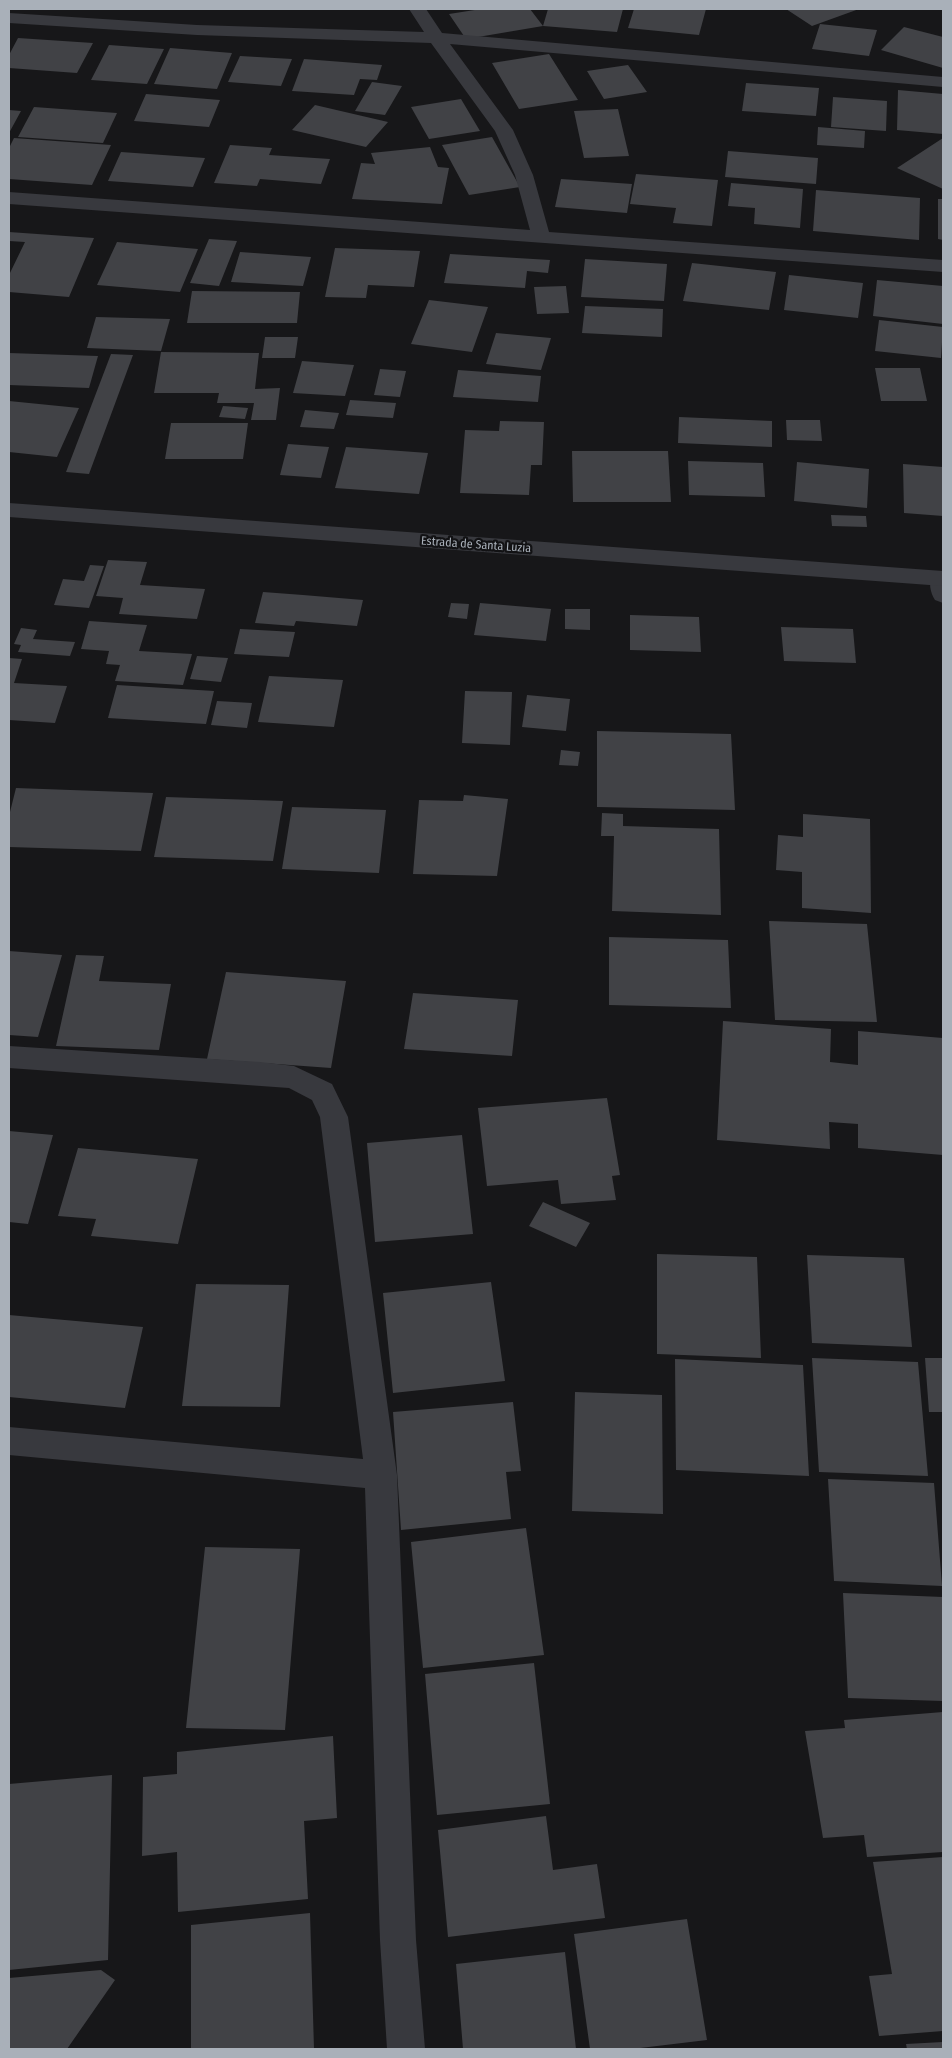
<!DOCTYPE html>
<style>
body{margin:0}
#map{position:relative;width:952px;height:2058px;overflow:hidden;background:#171719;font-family:"Fira Sans Condensed",sans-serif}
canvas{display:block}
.frame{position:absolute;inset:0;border:10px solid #a9b0b9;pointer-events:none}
</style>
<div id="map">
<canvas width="952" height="2058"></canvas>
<div class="frame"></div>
</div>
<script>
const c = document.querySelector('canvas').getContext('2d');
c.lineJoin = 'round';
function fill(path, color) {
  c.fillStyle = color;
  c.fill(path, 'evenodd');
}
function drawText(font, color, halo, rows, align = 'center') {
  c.font = font + ' "Fira Sans Condensed",sans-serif';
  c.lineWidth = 4.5;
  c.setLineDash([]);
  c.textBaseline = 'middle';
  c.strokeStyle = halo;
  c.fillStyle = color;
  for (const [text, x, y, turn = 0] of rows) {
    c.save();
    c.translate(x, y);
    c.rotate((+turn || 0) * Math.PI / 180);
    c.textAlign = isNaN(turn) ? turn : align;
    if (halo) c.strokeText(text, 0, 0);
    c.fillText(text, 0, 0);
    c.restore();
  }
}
fill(new Path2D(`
 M481,9H530L543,26L466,39L449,14Z
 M548,9H623L617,32L543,26Z
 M634,9H706L699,35L628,28Z
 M786,9H859L812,26Z
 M820,24L877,30L869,56L812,49Z
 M904,27L943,37V68L881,50Z
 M18,38L93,43L77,73L9,68V55Z
 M109,45L164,49L147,84L91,80Z
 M170,48L232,53L217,89L154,84Z
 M549,54L578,100L519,109L492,63Z
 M240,56L292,59L281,86L228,82Z
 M304,59L382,65L377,80L360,79L354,95L292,91Z
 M628,65L647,92L604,99L587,71Z
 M372,82L402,86L385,115L355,111Z
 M746,83L819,88L816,116L742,111Z
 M898,90L943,94V134L897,130Z
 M146,94L220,100L209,127L134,121Z
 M833,97L887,101L886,131L831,127Z
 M461,99L480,131L429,139L411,107Z
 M315,105L388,122L366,147L292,130Z
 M34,107L117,113L103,143L18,137Z
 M618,109L629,156L584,158L574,111Z
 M9,110L21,111L9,133Z
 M818,127L865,131L864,148L817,145Z
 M492,137L520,187L469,195L442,145Z
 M14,138L111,145L92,185L9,179V148Z
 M943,138V189L897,168Z
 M230,145L272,148L269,155L330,159L321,184L260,179L257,186L214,183Z
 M430,147L438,167L449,168L442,204L352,199L361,163L375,164L371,153Z
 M728,151L818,158L816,184L725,177Z
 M121,152L205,158L193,187L108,181Z
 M636,174L718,180L712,226L673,223L676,208L630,204Z
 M561,179L632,184L627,213L555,207Z
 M731,183L803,189L800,228L754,224L755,208L728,206Z
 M816,190L920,198L919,240L813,231Z
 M938,199H943V240L938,239Z
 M9,232L94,238L69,297L9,292V275L25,242L9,241Z
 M209,239L237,241L219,286L190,283Z
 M117,242L198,249L180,292L97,285Z
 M335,248L420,251L414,287L368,285L366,298L325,297Z
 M240,252L311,257L303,286L231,282Z
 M450,254L550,260L548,273L527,271L525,288L444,283Z
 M585,259L667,264L664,301L581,297Z
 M692,263L776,272L769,310L683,301Z
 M789,275L863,283L858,318L784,310Z
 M877,280L943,286V324L873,316Z
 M566,286L569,313L537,314L534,287Z
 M192,291L300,292L297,323H187Z
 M429,300L488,307L472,352L411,344Z
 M585,306L663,309L662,337L582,333Z
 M96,317L170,319L161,351L87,348Z
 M879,320L943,327L941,358L875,351Z
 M496,333L551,338L541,370L486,364Z
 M265,337H298L295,358H262Z
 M161,352L259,353L255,389L280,388L276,420H251L254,403H217L219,393H154Z
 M9,353L98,356L89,388L9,385Z
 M111,354L133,355L89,474L66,472Z
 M302,361L354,365L345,396L293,393Z
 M875,368H920L927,401H881Z
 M380,369L406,371L400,397L374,395Z
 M458,370L541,376L538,402L453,397Z
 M350,400L396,403L393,418L346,415Z
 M9,401L79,408L57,457L9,452Z
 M223,406L248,408L245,419L219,417Z
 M305,410L339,413L334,429L300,427Z
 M679,417L772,421V447L678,443Z
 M786,420H820L822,441L787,440Z
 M500,421L544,422L542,465H531L529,495L460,493L465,430L499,431Z
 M171,423H248L243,459H165Z
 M288,444L329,447L321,478L280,475Z
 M346,447L428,453L419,494L335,488Z
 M572,451H668L671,502H573Z
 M688,461L763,463L765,497L689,495Z
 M797,462L869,469L867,508L794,501Z
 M903,464L943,467V516L904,513Z
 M831,515L866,516L867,527L832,526Z
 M108,560L147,562L140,585L205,589L197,619L119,614L123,598L96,596Z
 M90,565L104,566L89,608L54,605L63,579L84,581Z
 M263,592L303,595L363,600L357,626L296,621L294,626L255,623Z
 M451,603L469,604L467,619L448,617Z
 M480,603L551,609L546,641L474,635Z
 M565,609H590V630L565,629Z
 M630,615L699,617L701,652L630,650Z
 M89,621L147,625L139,651L192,654L183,685L115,681L120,665L106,664L109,651L81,649Z
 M781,627L853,629L856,663L784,661Z
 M21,628L37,630L33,639L75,642L70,656L18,652L21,645L14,644Z
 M240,629L295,632L289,657L234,654Z
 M197,656L228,658L221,682L190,679Z
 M9,658L22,659L14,683L67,686L55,723L9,720Z
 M269,676L343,680L334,727L258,722Z
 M117,685L214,691L206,724L108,718Z
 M465,691L512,692L510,745L462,743Z
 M527,695L570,699L566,731L522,727Z
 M217,701L252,703L247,728L211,725Z
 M597,731L731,734L735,810L597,807Z
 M561,750L580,752L578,766L559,765Z
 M16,788L153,793L141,851L9,847V816Z
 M464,795L508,799L497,876L413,874L419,800L463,801Z
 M166,797L283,801L273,861L154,857Z
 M292,807L386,810L379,873L282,869Z
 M602,813L623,814V826L719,829L721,915L612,911L614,836H601Z
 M803,814L870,819L871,913L802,908V872L776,870L778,835L803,837Z
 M769,921L867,924L877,1022L775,1020Z
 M609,937L728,940L731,1008L609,1005Z
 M9,951L62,955L38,1037L9,1035Z
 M76,955L104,956L99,981L171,984L159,1050L56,1046Z
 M226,972L346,981L331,1068L207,1059Z
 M413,993L518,1000L512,1056L404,1049Z
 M723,1021L831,1029L830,1062L858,1065V1031L943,1038V1155L858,1148V1124L829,1122L830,1149L717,1140Z
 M607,1098L620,1175L612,1176L616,1200L561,1204L558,1180L487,1186L478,1108Z
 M9,1131L53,1135L28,1224L9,1222Z
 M462,1135L473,1234L375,1242L367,1143Z
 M78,1148L198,1159L178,1244L91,1236L96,1219L58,1216Z
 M543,1202L590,1223L576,1247L529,1226Z
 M657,1254L757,1257L761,1358L657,1354Z
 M807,1255L904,1258L912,1347L812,1343Z
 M491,1282L505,1381L393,1393L383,1293Z
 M196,1284L289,1285L280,1407L182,1406Z
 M9,1315L143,1327L125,1408L9,1397Z
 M812,1358L918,1362L928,1476L819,1472Z
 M925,1358H943V1412H929Z
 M675,1359L803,1365L809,1476L676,1470Z
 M575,1392L662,1395L663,1514L572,1511Z
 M513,1402L521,1471L506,1472L511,1519L401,1530L393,1412Z
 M828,1479L934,1483L942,1586L834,1581Z
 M526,1528L544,1655L423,1668L411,1542Z
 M205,1547L300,1549L285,1730L186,1728Z
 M843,1593L943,1597V1701L848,1698Z
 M534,1663L550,1804L437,1815L425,1674Z
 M943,1712V1852L867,1857L864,1835L823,1838L805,1731L845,1728L844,1720Z
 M333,1736L337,1818L304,1821L308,1899L178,1912L177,1852L142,1856L143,1777L177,1774V1752Z
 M112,1775L108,1960L9,1970V1784Z
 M546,1816L553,1870L597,1864L605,1918L448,1937L438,1830Z
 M943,1857V2031L879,2036L869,1976L892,1974L873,1862Z
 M310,1913L314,2049H191V1925Z
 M687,1919L707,2040L632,2049H590L574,1934Z
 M565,1952L576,2049H463L456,1964Z
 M101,1970L115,1980L67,2049H9V1978Z
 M943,2042V2049H907L906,2044Z`), '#414246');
fill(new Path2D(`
 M409,9H426L442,33L943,77V87L450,44L513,130L533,175L549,232L943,260V272L9,204V192L530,230L515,175L495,131L431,43L197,35L9,23V13L197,25L424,32Z
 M941,571L943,572V603L935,600C930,592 928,582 933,574Z
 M9,1046L260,1062L294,1066L332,1084L348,1117L397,1475L416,1940L425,2049H387L380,1940L365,1488L9,1455V1427L363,1459L320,1117L312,1100L289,1088L9,1068Z`), '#38393e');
fill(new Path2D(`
 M9,503L943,571V586L9,517Z`), '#38393e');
drawText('12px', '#a9b0b9', '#121214', [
 ["Estrada de Santa Luzia",476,545,4]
]);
</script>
